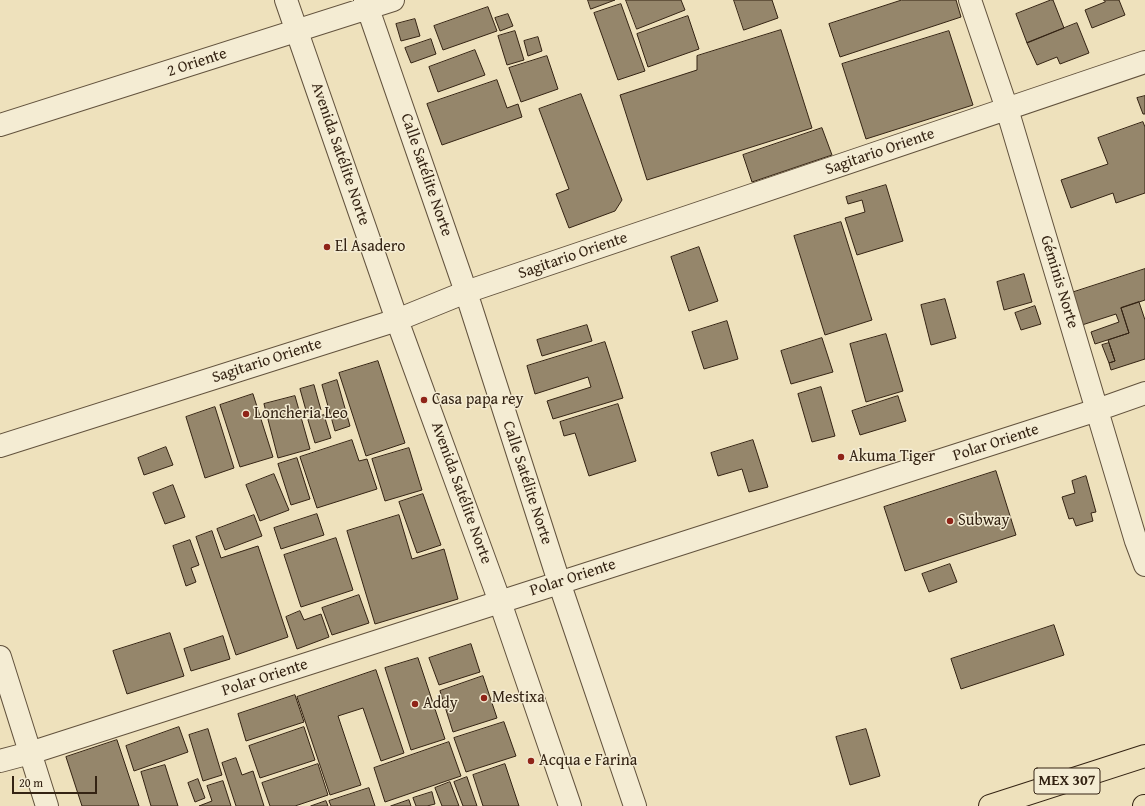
<!DOCTYPE html>
<meta charset="utf-8">
<style>
body{margin:0}
#map{position:relative;width:1145px;height:806px;overflow:hidden;background:#eee1bc;font-family:"Gentium Book Plus",serif}
canvas{display:block}
.scale{position:absolute;left:12px;top:776px;width:85px;height:18px;box-sizing:border-box;border:2px solid #342313;border-top:0;padding-left:5px;font-size:12px;line-height:14px;white-space:nowrap;color:#342313;-webkit-text-stroke:3px #f4ecd3;paint-order:stroke}
</style>
<div id="map">
<canvas width="1145" height="806"></canvas>
<div class="scale">20 m</div>
</div>
<script>
const c = document.querySelector('canvas').getContext('2d');
c.lineJoin = 'round';
function fill(path, color) {
  c.fillStyle = color;
  c.fill(path, 'evenodd');
}
function trace(path, color, width, dash) {
  c.strokeStyle = color;
  c.lineWidth = width;
  c.lineCap = dash ? 'butt' : 'round';
  c.setLineDash(dash || []);
  c.stroke(path);
}
function drawText(font, color, halo, rows, align = 'center') {
  c.font = font + ' "Gentium Book Plus",serif';
  c.lineWidth = 3;
  c.setLineDash([]);
  c.textBaseline = 'middle';
  c.strokeStyle = halo;
  c.fillStyle = color;
  for (const [text, x, y, turn = 0] of rows) {
    c.save();
    c.translate(x, y);
    c.rotate((+turn || 0) * Math.PI / 180);
    c.textAlign = isNaN(turn) ? turn : align;
    if (halo) c.strokeText(text, 0, 0);
    c.fillText(text, 0, 0);
    c.restore();
  }
}
const building = new Path2D(`
 M588,0H615L591,9Z
 M626,0H681L685,10L637,29Z
 M734,0H772L778,18L744,30Z
 M902,0H956L961,17L840,57L829,24Z
 M1051,0H1053L1064,28L1027,43L1016,14Z
 M1104,0H1119L1125,15L1092,28L1085,10L1105,2Z
 M621,4L645,71L618,80L594,13Z
 M488,7L497,31L443,50L434,26Z
 M508,14L513,26L500,31L495,18Z
 M688,16L699,49L648,67L637,34Z
 M415,19L420,36L401,41L396,24Z
 M1077,23L1089,53L1060,64L1057,57L1037,65L1027,43Z
 M781,30L812,128L647,180L620,95L697,70V56Z
 M515,31L524,60L507,65L498,36Z
 M949,31L973,105L866,139L842,64Z
 M538,37L542,51L528,56L524,41Z
 M431,39L436,54L411,63L405,48Z
 M475,50L485,75L438,92L429,67Z
 M547,56L558,89L521,102L509,68Z
 M497,80L507,108L518,104L522,117L442,145L427,104Z
 M581,94L622,200L615,211L569,228L556,194L569,189L539,109Z
 M1145,96V114H1143L1137,98Z
 M1143,122L1145,127V193L1116,203L1113,193L1071,208L1061,180L1108,164L1098,138Z
 M822,128L832,155L752,182L743,155Z
 M886,185L903,241L857,255L845,218L865,212L862,200L848,204L846,197Z
 M841,222L872,320L825,335L794,236Z
 M699,247L718,301L689,311L671,257Z
 M1145,269V300L1121,308L1129,333L1095,344L1091,332L1119,322L1116,314L1082,325L1071,293Z
 M1024,274L1032,302L1004,310L997,282Z
 M945,299L956,338L931,345L921,305Z
 M1139,302L1145,320V359L1111,370L1109,363L1115,361L1108,340L1129,333L1121,308Z
 M1035,306L1041,324L1021,330L1015,313Z
 M727,321L738,359L704,369L692,332Z
 M587,325L592,341L542,356L537,340Z
 M886,334L903,391L866,402L850,344Z
 M822,338L833,372L791,384L781,351Z
 M605,342L623,398L553,419L547,401L591,387L588,377L535,394L527,366Z
 M1109,343L1115,361L1109,363L1102,345Z
 M378,361L405,443L366,456L339,373Z
 M337,380L350,426L335,431L322,385Z
 M314,385L321,410L307,414L300,389Z
 M821,387L835,436L812,442L798,394Z
 M253,394L273,457L240,467L220,405Z
 M295,396L310,449L278,458L264,404Z
 M898,396L906,421L860,435L852,411Z
 M618,404L636,461L589,476L575,433L564,436L560,422Z
 M215,407L234,468L205,478L186,417Z
 M324,415L331,438L315,443L308,420Z
 M352,440L359,461L367,459L377,489L317,508L300,457Z
 M753,440L768,487L749,492L742,469L718,476L711,453Z
 M166,447L173,465L144,475L138,458Z
 M409,448L422,490L385,501L372,459Z
 M297,458L310,499L291,505L278,464Z
 M996,471L1016,535L905,571L884,507Z
 M274,474L289,510L260,521L246,485Z
 M1086,476L1096,512L1091,513L1093,521L1076,526L1073,518L1069,519L1062,497L1075,493L1072,481Z
 M173,485L185,517L165,524L153,493Z
 M423,494L441,545L417,553L399,502Z
 M317,514L324,535L281,549L274,528Z
 M254,515L262,536L225,550L217,529Z
 M399,515L412,559L444,549L458,599L375,624L347,531Z
 M212,531L221,558L258,546L288,637L236,655L196,537Z
 M336,538L353,590L301,607L284,555Z
 M190,540L199,565L191,568L196,582L186,586L173,546Z
 M950,564L957,582L929,592L922,574Z
 M359,595L369,623L332,635L322,608Z
 M300,611L304,620L321,614L329,637L297,649L286,617Z
 M1054,625L1064,655L961,689L951,659Z
 M170,633L184,676L127,694L113,651Z
 M223,636L230,659L191,671L184,649Z
 M471,644L480,672L439,685L429,658Z
 M418,658L445,739L411,750L385,668Z
 M376,670L404,753L381,761L363,708L338,716L361,785L330,795L297,697Z
 M483,676L497,718L453,732L440,691Z
 M295,695L304,722L246,741L238,714Z
 M504,722L516,756L466,772L454,738Z
 M179,727L188,752L134,771L126,746Z
 M304,727L315,760L260,778L249,746Z
 M208,729L222,775L203,781L189,735Z
 M866,729L880,776L850,785L836,737Z
 M117,740L139,806H82L66,757Z
 M449,742L461,776L385,802L374,768Z
 M236,758L242,775L253,771L264,806H236L222,763Z
 M318,764L328,795L295,806H270L262,783Z
 M505,764L519,806H483L473,775Z
 M165,765L178,806H151L141,772Z
 M467,777L477,806H463L454,782Z
 M198,779L205,798L195,802L188,783Z
 M223,781L231,806H199L212,801L207,786Z
 M450,782L459,806H442L435,788Z
 M369,788L375,806H331L329,801Z
 M432,792L435,804L427,806H416L413,798Z
 M409,800L411,806H391Z
 M326,801L328,806H311Z`);
fill(building, '#95866b');
trace(building, '#342313', 1);
const minor = new Path2D(`
 M286,0L397,320L500,602L570,806
 M365,0L466,292L559,582L635,806
 M970,0L1007,109L1136,541L1145,565
 M0,125L393,0
 M0,446L397,320L466,292L1145,62
 M0,657L47,806
 M0,761L30,753L1097,410L1145,393`);
const major = new Path2D(`
 M990,806L1145,756
 M1144,806H1145`);
trace(minor, '#62523d', 24);
trace(major, '#342313', 24);
trace(minor, '#f4ecd3', 22);
trace(major, '#eee1bc', 22);
for (const [x, y, r, color] of [
 [327,247,4,"#8f2418"],
 [424,400,4,"#8f2418"],
 [246,414,4,"#8f2418"],
 [841,457,4,"#8f2418"],
 [950,521,4,"#8f2418"],
 [484,698,4,"#8f2418"],
 [415,704,4,"#8f2418"],
 [531,761,4,"#8f2418"]
]) {
  const dot = new Path2D();
  dot.arc(x, y, r, 0, 2 * Math.PI);
  c.fillStyle = color;
  c.fill(dot);
  trace(dot, '#f4ecd3', 1.5);
}
for (const [x, y, w] of [
 [1067,781,66]
]) {
  const box = new Path2D();
  box.roundRect(x - w / 2, y - 13, w, 26, 3);
  c.fillStyle = '#f4ecd3';
  c.fill(box);
  trace(box, '#342313', 1);
}
drawText('bold 15px', '#342313', null, [
 ["MEX 307",1067,781]
]);
drawText('16px', '#342313', '#f4ecd3', [
 ["2 Oriente",197,63,-18],
 ["Sagitario Oriente",880,152,-19],
 ["Avenida Satélite Norte",340,154,71],
 ["Calle Satélite Norte",426,175,71],
 ["Sagitario Oriente",573,256,-19],
 ["Géminis Norte",1059,282,73],
 ["Sagitario Oriente",267,361,-18],
 ["Polar Oriente",996,443,-18],
 ["Calle Satélite Norte",527,483,72],
 ["Avenida Satélite Norte",461,493,70],
 ["Polar Oriente",573,578,-18],
 ["Polar Oriente",265,678,-18]
]);
drawText('16px', '#342313', '#f4ecd3', [
 ["El Asadero",335,247],
 ["Casa papa rey",432,400],
 ["Loncheria Leo",254,414],
 ["Akuma Tiger",849,457],
 ["Subway",958,521],
 ["Mestixa",492,698],
 ["Addy",423,704],
 ["Acqua e Farina",539,761]
], 'left');
</script>
